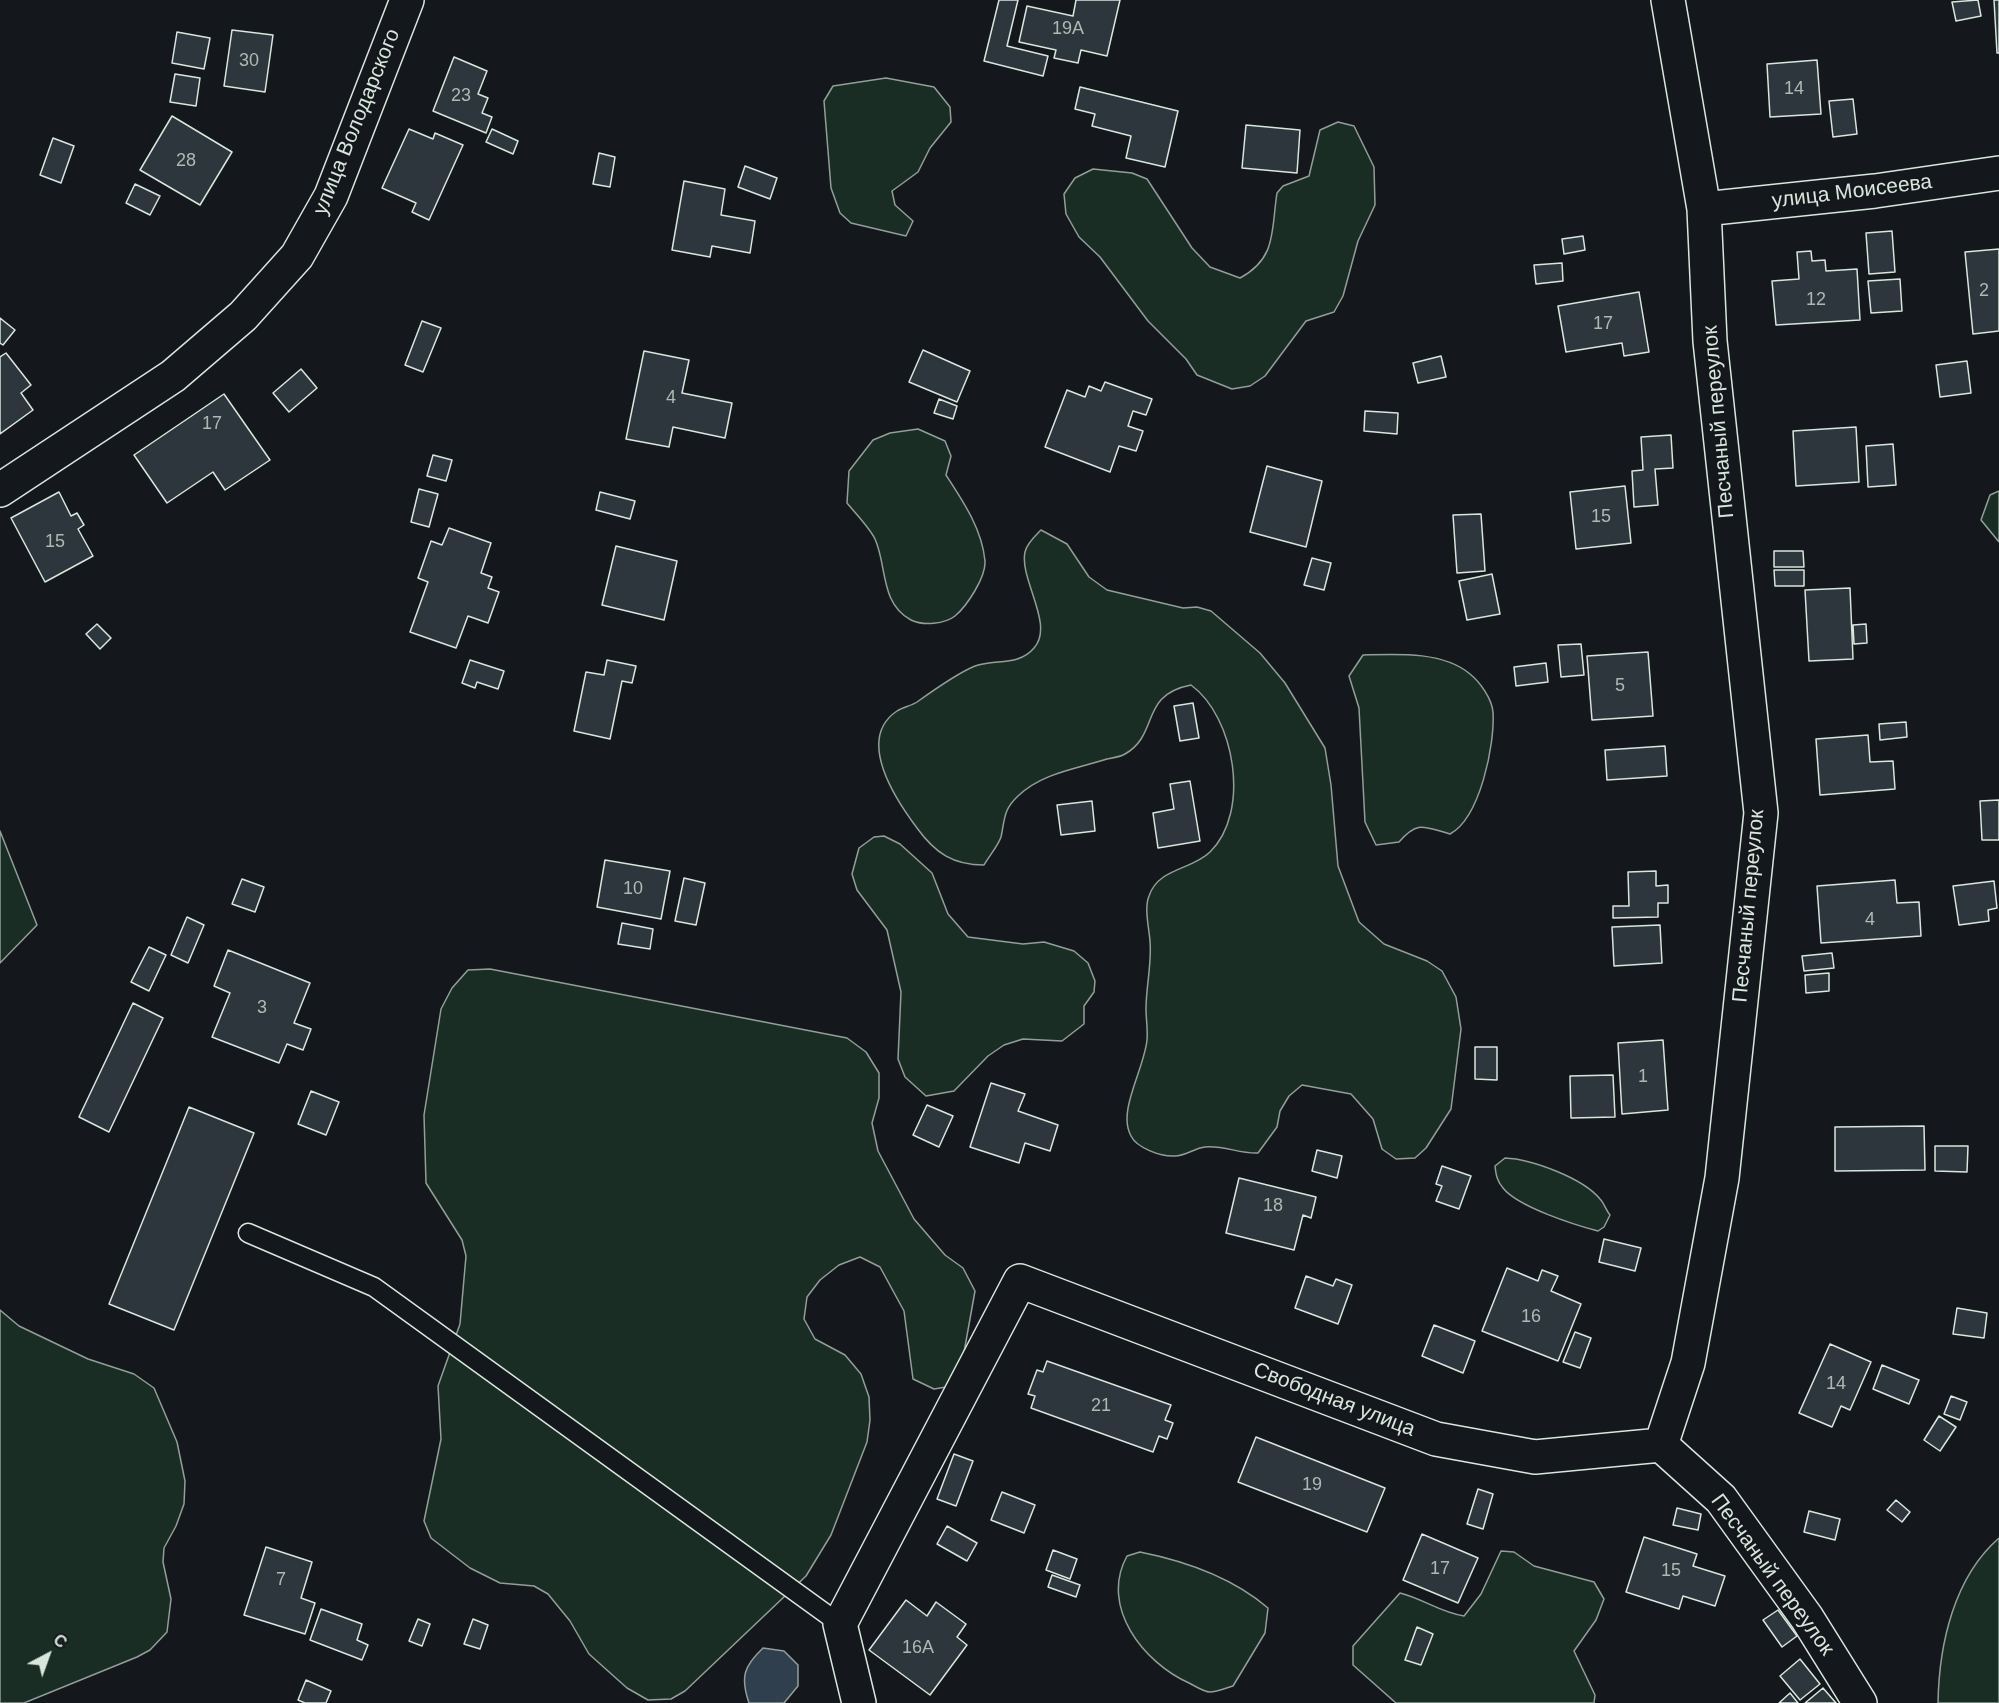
<!DOCTYPE html>
<meta charset="utf-8">
<style>
body{margin:0}
#map{position:relative;width:1999px;height:1703px;overflow:hidden;background:#14181c;font-family:Arial,sans-serif}
canvas{display:block}
.north{position:absolute;left:18px;top:1625px;width:60px;height:60px;-webkit-text-stroke:4px #14181c;paint-order:stroke;rotate:41deg;font-size:16px;font-weight:700;line-height:24px;text-align:center;color:#d8e6dc}
.north::after{content:'';display:block;margin:auto;width:21px;height:27px;background:#d8e6dc;clip-path:polygon(50% 0,100% 100%,50% 72%,0 100%)}
</style>
<div id="map">
<canvas width="1999" height="1703"></canvas>
<div class="north">С</div>
</div>
<script>
const c = document.querySelector('canvas').getContext('2d');
c.lineJoin = 'round';
function fill(path, color) {
  c.fillStyle = color;
  c.fill(path, 'evenodd');
}
function trace(path, color, width, dash) {
  c.strokeStyle = color;
  c.lineWidth = width;
  c.lineCap = dash ? 'butt' : 'round';
  c.setLineDash(dash || []);
  c.stroke(path);
}
function drawText(font, color, halo, rows, align = 'center') {
  c.font = font + ' Arial,sans-serif';
  c.lineWidth = 4.5;
  c.setLineDash([]);
  c.textBaseline = 'middle';
  c.strokeStyle = halo;
  c.fillStyle = color;
  for (const [text, x, y, turn = 0] of rows) {
    c.save();
    c.translate(x, y);
    c.rotate((+turn || 0) * Math.PI / 180);
    c.textAlign = isNaN(turn) ? turn : align;
    if (halo) c.strokeText(text, 0, 0);
    c.fillText(text, 0, 0);
    c.restore();
  }
}
const green = new Path2D(`
 M886,78L934,87L950,107L951,122L930,148L918,172L892,191L895,205L913,221L906,236L851,223L840,213L831,188L824,101L833,86Z
 M1338,122L1354,126L1374,167L1375,205L1358,241L1343,296L1334,312L1306,321L1265,376L1250,386L1232,389L1197,375L1186,359L1148,321L1100,257L1079,237L1066,214L1064,194L1075,178L1093,169L1132,173L1147,179L1192,248L1210,267L1240,278C1277,258 1271,231 1277,193L1283,186L1309,176L1320,130Z
 M918,429L945,441L951,456L946,475C963,501 982,529 985,561C986,577 967,606 955,616C945,624 923,626 911,620C880,604 887,565 875,539C869,527 856,514 847,503L849,471L873,440L890,433Z
 M1999,491V542L1981,520L1990,495Z
 M1041,530L1067,544L1089,577L1107,590L1183,608L1197,607L1211,611L1260,653L1285,683L1325,748L1331,785L1338,866L1359,922L1384,944L1427,961L1442,971L1456,997L1461,1029L1451,1109L1426,1148L1415,1158L1396,1159L1382,1149L1373,1119L1351,1094L1302,1085L1289,1096L1280,1111L1277,1127L1258,1153C1240,1154 1223,1145 1205,1147C1195,1148 1185,1156 1175,1156C1161,1157 1137,1148 1131,1136C1117,1111 1144,1070 1147,1040C1148,1030 1146,1019 1146,1009C1146,986 1152,964 1150,941C1149,928 1144,908 1149,896C1158,868 1192,870 1210,852C1251,812 1235,717 1191,685C1139,695 1160,734 1125,754C1120,757 1112,758 1107,759C1076,769 1042,773 1018,796C1003,810 1005,819 1001,837C998,846 989,856 984,865C953,865 935,853 917,828C896,800 855,739 897,711C903,707 911,706 917,702C931,692 960,672 975,666C996,659 1019,666 1034,648C1055,625 1019,579 1025,552C1027,543 1035,536 1041,530Z
 M1363,655C1396,654 1443,651 1470,674C1480,682 1492,699 1493,712C1495,745 1480,818 1450,834C1424,827 1418,820 1399,842L1376,845L1365,822L1359,708L1349,676Z
 M0,831L37,925L0,963Z
 M884,836L900,844L932,873L948,914L968,937L1023,944L1044,942L1074,951L1088,963L1095,981L1094,992L1084,1006V1024L1062,1041L1023,1039L1004,1045L988,1056L954,1091L926,1096L905,1077L898,1059L901,992L887,930L857,890L852,874L859,848L874,837Z
 M490,969L847,1038L866,1052L879,1073V1098L872,1123L878,1151L914,1219L945,1255L963,1268L975,1291L963,1358L965,1384L934,1389L913,1379L904,1311L880,1267L860,1257L839,1265L820,1280L807,1297L804,1319L815,1339L845,1355L861,1374L869,1397L870,1420L867,1442L831,1535L806,1576L685,1691L671,1699L648,1700L627,1688L589,1654L570,1621L548,1594L534,1586L500,1583L470,1568L431,1538L424,1521L441,1439L438,1386L460,1324L466,1256L462,1240L426,1183L424,1115L441,1009L452,988L468,970Z
 M1505,1158C1531,1159 1583,1178 1600,1199C1604,1203 1606,1210 1610,1215L1604,1227L1598,1231C1575,1225 1518,1207 1503,1188C1497,1181 1496,1175 1495,1166Z
 M0,1310L19,1326L88,1359L134,1374L154,1388L177,1442L185,1481L184,1504L176,1526L164,1548L163,1562L171,1599L167,1632L150,1650L137,1657L24,1703H0Z
 M1999,1538V1703H1938C1939,1644 1954,1577 1999,1538Z
 M1501,1551L1514,1552L1534,1566L1594,1582L1604,1599L1596,1620L1574,1651L1595,1695L1594,1703H1396L1353,1665V1646L1400,1593C1424,1599 1439,1612 1464,1616L1481,1594Z
 M1140,1552C1185,1561 1233,1578 1268,1608L1265,1633L1233,1686C1226,1688 1217,1692 1210,1692C1204,1692 1195,1686 1189,1683C1144,1663 1099,1607 1127,1556Z`);
fill(green, '#1a2d24');
trace(green, '#939e99', 1.5);
const water = new Path2D(`
 M763,1648L784,1651L798,1665V1686L784,1703H749C740,1677 744,1666 763,1648Z`);
fill(water, '#2f3f4d');
trace(water, '#939e99', 1.5);
const building = new Path2D(`
 M999,0H1018L1007,46L1048,56L1043,76L984,61Z
 M1076,0H1120L1107,56L1081,50L1078,63L1054,58L1056,50L1019,42L1027,6L1073,16Z
 M1978,0L1981,16L1956,21L1952,2Z
 M1994,0H1999V53H1997Z
 M232,30L273,35L265,92L224,86Z
 M177,32L210,38L204,69L172,63Z
 M454,57L487,71L478,94L488,98L482,113L492,117L486,133L433,111Z
 M1817,60L1821,114L1770,117L1767,64Z
 M175,74L200,78L196,106L170,102Z
 M1080,87L1178,111L1165,167L1126,158L1131,136L1092,126L1095,114L1075,109Z
 M1853,99L1857,134L1833,137L1829,101Z
 M172,116L232,152L200,205L140,170Z
 M1246,125L1300,130L1297,173L1242,168Z
 M409,129L433,139L435,133L463,145L429,220L412,212L416,203L382,188Z
 M492,129L518,141L513,154L486,142Z
 M53,138L74,146L61,183L40,175Z
 M599,153L615,157L610,187L593,184Z
 M745,166L777,178L770,199L738,187Z
 M684,181L725,189L721,215L755,221L750,253L712,246L710,257L672,250Z
 M135,184L160,196L150,215L126,203Z
 M1892,231L1895,272L1869,274L1866,233Z
 M1583,236L1585,250L1564,254L1562,239Z
 M1999,249V331L1973,334L1965,252Z
 M1811,251L1812,261L1825,260L1826,271L1857,269L1860,320L1776,325L1772,281L1799,279L1797,252Z
 M1562,263L1563,281L1536,284L1534,265Z
 M1900,279L1902,311L1871,313L1868,281Z
 M1639,292L1649,352L1624,356L1622,343L1566,352L1558,306Z
 M0,318L15,330L3,345L0,343Z
 M422,321L441,328L423,372L405,365Z
 M923,350L970,371L957,402L909,382Z
 M644,351L689,360L682,393L732,403L725,438L673,427L669,447L626,439Z
 M6,353L31,385L21,393L33,410L0,434V357Z
 M1441,356L1446,377L1418,383L1413,363Z
 M1967,361L1971,393L1940,397L1936,365Z
 M301,369L317,388L289,412L273,393Z
 M1105,382L1152,399L1146,415L1133,411L1128,426L1143,431L1136,451L1119,446L1110,472L1045,447L1067,390L1085,397L1089,386L1101,391Z
 M224,394L270,460L225,490L213,472L167,503L134,455Z
 M939,399L957,406L953,419L934,413Z
 M1365,411L1398,413L1397,434L1364,431Z
 M1856,427L1859,482L1796,486L1793,431Z
 M1671,435L1673,468L1655,469L1658,505L1634,507L1632,471L1643,470L1641,437Z
 M1893,444L1896,485L1868,487L1866,446Z
 M433,455L452,460L446,481L427,476Z
 M1267,466L1322,481L1306,547L1250,532Z
 M1625,486L1631,543L1576,549L1570,492Z
 M419,489L438,494L429,527L411,522Z
 M59,492L71,516L77,513L84,525L78,529L93,556L45,582L11,518Z
 M600,492L635,501L630,519L596,510Z
 M1481,514L1485,571L1457,573L1453,515Z
 M449,528L491,543L481,573L492,577L488,588L499,592L488,623L468,616L456,648L410,632L428,582L418,578L431,541L442,545Z
 M616,546L677,561L664,620L602,605Z
 M1774,551H1803L1804,567H1774Z
 M1312,558L1331,563L1324,590L1304,585Z
 M1774,570H1804V586H1775Z
 M1492,574L1500,614L1467,620L1459,581Z
 M1850,588L1853,659L1809,661L1805,590Z
 M97,624L111,638L100,649L86,634Z
 M1866,624L1867,643L1854,644L1853,625Z
 M1581,644L1584,675L1561,677L1558,645Z
 M1648,652L1653,716L1592,720L1587,656Z
 M470,660L504,671L498,689L477,682L475,688L462,683Z
 M607,660L636,666L632,683L622,681L610,739L574,731L586,672L604,675Z
 M1546,663L1548,682L1516,686L1514,667Z
 M1193,703L1199,738L1180,741L1174,706Z
 M1906,722L1907,737L1880,740L1879,724Z
 M1868,735L1870,762L1893,761L1895,789L1820,795L1816,739Z
 M1665,746L1667,776L1607,780L1605,750Z
 M1190,781L1200,841L1158,848L1153,813L1174,809L1170,784Z
 M1999,800V840H1982L1980,801Z
 M1092,801L1095,831L1061,835L1057,805Z
 M605,860L670,871L661,919L597,907Z
 M1656,871V886L1668,885V903H1658V917L1613,918V906H1629L1628,872Z
 M684,878L705,883L696,925L675,921Z
 M242,879L264,887L255,912L232,904Z
 M1895,880L1897,903L1919,902L1921,936L1821,943L1817,886Z
 M1994,881L1997,908L1988,910L1989,921L1959,925L1953,886Z
 M187,917L204,925L188,963L171,955Z
 M622,923L653,929L650,949L618,944Z
 M1660,925L1662,963L1614,966L1612,927Z
 M149,947L166,955L149,991L131,982Z
 M228,950L310,983L294,1023L311,1029L303,1050L287,1044L279,1063L212,1037L230,993L214,986Z
 M1832,953L1834,968L1804,971L1802,956Z
 M1829,973V991L1806,993L1805,975Z
 M133,1003L163,1018L109,1132L79,1117Z
 M1663,1040L1668,1110L1622,1114L1618,1043Z
 M1475,1047H1497V1080L1475,1079Z
 M1613,1075L1615,1117L1571,1118L1570,1076Z
 M991,1083L1025,1094L1018,1111L1058,1125L1050,1151L1025,1143L1019,1163L970,1147Z
 M311,1091L339,1102L326,1135L298,1124Z
 M927,1105L953,1116L939,1147L913,1135Z
 M189,1107L254,1133L174,1330L109,1304Z
 M1924,1126L1925,1170L1835,1171V1127Z
 M1935,1146H1968L1967,1172L1935,1171Z
 M1317,1150L1342,1156L1337,1178L1312,1171Z
 M1442,1166L1471,1176L1459,1209L1436,1201L1442,1186L1436,1184Z
 M1239,1178L1316,1197L1311,1218L1303,1215L1294,1250L1226,1233Z
 M1604,1239L1641,1248L1635,1271L1599,1262Z
 M1507,1268L1538,1281L1542,1270L1558,1276L1551,1291L1581,1304L1558,1361L1482,1331Z
 M1306,1276L1333,1286L1336,1279L1352,1285L1338,1324L1295,1308Z
 M1957,1308L1987,1313L1984,1338L1953,1334Z
 M1434,1325L1475,1341L1463,1373L1422,1356Z
 M1575,1332L1591,1338L1580,1368L1563,1362Z
 M1830,1344L1871,1362L1850,1410L1841,1406L1832,1427L1799,1413Z
 M1047,1361L1171,1405L1165,1420L1173,1423L1167,1439L1159,1436L1153,1452L1031,1408L1035,1396L1028,1394L1037,1370L1043,1372Z
 M1882,1365L1919,1380L1909,1404L1873,1389Z
 M1951,1396L1967,1402L1960,1420L1944,1414Z
 M1939,1416L1956,1427L1940,1451L1924,1440Z
 M1256,1437L1385,1488L1367,1532L1238,1482Z
 M954,1454L973,1461L956,1506L937,1499Z
 M1478,1489L1493,1494L1483,1529L1467,1524Z
 M1002,1492L1035,1505L1024,1533L991,1520Z
 M1896,1500L1910,1512L1902,1522L1887,1510Z
 M1677,1508L1701,1514L1698,1530L1673,1525Z
 M1809,1511L1840,1519L1835,1540L1804,1532Z
 M947,1526L977,1543L967,1561L937,1544Z
 M1422,1534L1478,1558L1458,1603L1403,1580Z
 M1644,1537L1697,1554L1693,1566L1725,1576L1715,1606L1683,1596L1679,1609L1626,1592Z
 M266,1547L312,1562L301,1598L315,1603L305,1634L244,1615Z
 M1053,1550L1077,1559L1070,1579L1046,1570Z
 M1052,1575L1080,1585L1076,1597L1048,1587Z
 M906,1600L927,1616L936,1602L966,1624L957,1637L967,1645L930,1695L869,1650Z
 M321,1609L362,1624L357,1640L368,1645L362,1660L310,1640Z
 M1778,1610L1797,1636L1782,1647L1763,1620Z
 M418,1619L430,1624L422,1646L409,1641Z
 M473,1619L488,1625L480,1649L464,1644Z
 M1417,1627L1433,1634L1421,1665L1405,1660Z
 M1800,1659L1820,1684L1800,1700L1780,1676Z
 M306,1680L331,1691L326,1703H305L298,1700Z
 M1823,1688L1836,1703H1805Z
 M1790,1693L1798,1703H1779Z`);
fill(building, '#2c363c');
trace(building, '#d8e6dc', 1.5);
const lane = new Path2D(`
 M248,1233L374,1287L840,1624`);
const street = new Path2D(`
 M1704,209L1875,191L1999,173
 M1661,1445L1688,1363L1722,1178L1761,813L1710,341L1704,209L1668,0
 M1661,1445L1721,1499L1807,1618L1860,1703
 M859,1703L840,1624L1020,1281L1436,1439L1535,1457L1661,1445`);
const secondary = new Path2D(`
 M0,490L173,376L243,316L297,256L331,196L407,0`);
trace(lane, '#d8e6dc', 21);
trace(street, '#d8e6dc', 36);
trace(secondary, '#d8e6dc', 36);
trace(lane, '#14181c', 18);
trace(street, '#14181c', 33);
trace(secondary, '#14181c', 33);
drawText('18px', '#adbab4', null, [
 ["19А",1068,29],
 ["30",249,61],
 ["14",1794,89],
 ["23",461,96],
 ["28",186,161],
 ["2",1984,291],
 ["12",1816,300],
 ["17",1603,324],
 ["4",671,398],
 ["17",212,424],
 ["15",1601,517],
 ["15",55,542],
 ["5",1620,686],
 ["10",633,889],
 ["4",1870,920],
 ["3",262,1008],
 ["1",1643,1077],
 ["18",1273,1206],
 ["16",1531,1317],
 ["14",1836,1384],
 ["21",1101,1406],
 ["19",1312,1485],
 ["17",1440,1569],
 ["15",1671,1571],
 ["7",281,1580],
 ["16А",918,1648]
]);
drawText('21px', '#d8e6dc', '#14181c', [
 ["улица Володарского",357,122,-68],
 ["улица Моисеева",1852,192,-7],
 ["Песчаный переулок",1719,422,-95],
 ["Песчаный переулок",1749,906,-85],
 ["Свободная улица",1334,1400,21],
 ["Песчаный переулок",1772,1575,54]
]);
</script>
